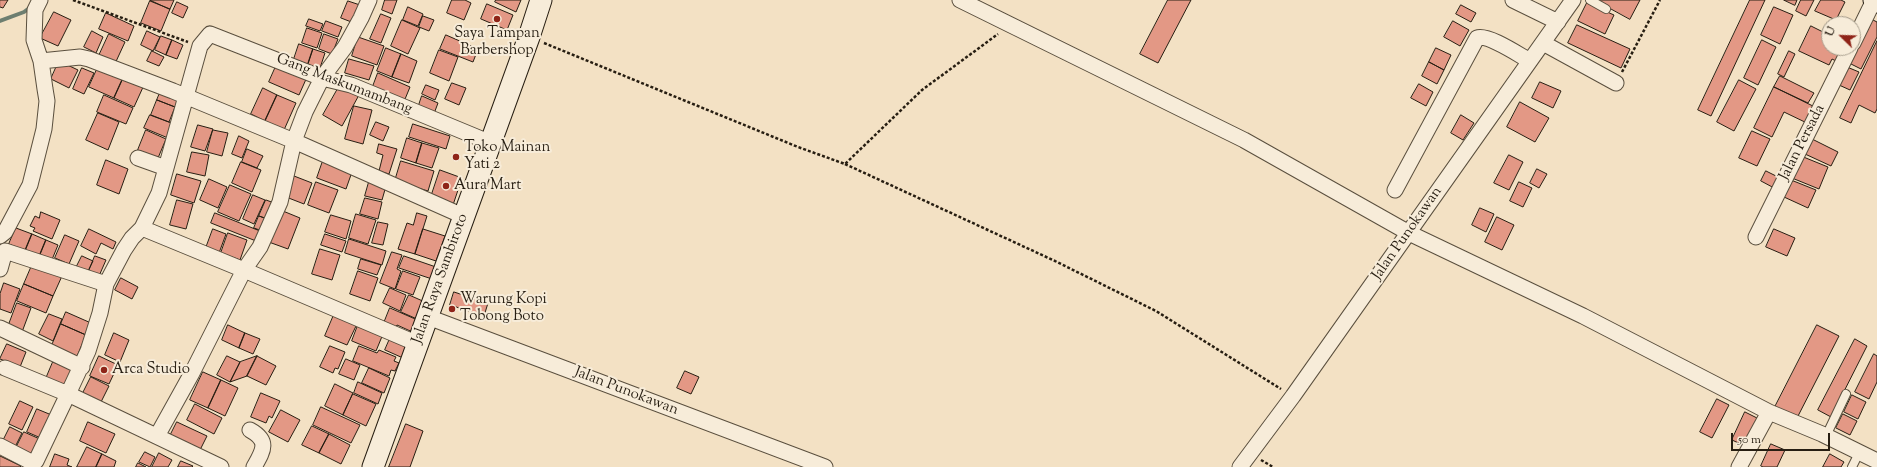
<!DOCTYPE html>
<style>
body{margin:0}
#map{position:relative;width:1877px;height:467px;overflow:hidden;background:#f3e1c4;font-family:"Sorts Mill Goudy",serif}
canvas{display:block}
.north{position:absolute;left:1821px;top:16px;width:40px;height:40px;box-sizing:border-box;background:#f7ecd9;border:1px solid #a49a89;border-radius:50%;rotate:293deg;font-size:11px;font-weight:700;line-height:16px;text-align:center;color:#271e12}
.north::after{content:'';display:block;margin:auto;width:14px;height:18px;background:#8f2418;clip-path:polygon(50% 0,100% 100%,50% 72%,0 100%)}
.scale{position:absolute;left:1731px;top:433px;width:99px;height:18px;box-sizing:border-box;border:2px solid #271e12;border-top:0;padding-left:5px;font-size:12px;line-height:14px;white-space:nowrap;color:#271e12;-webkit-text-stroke:3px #f7ecd9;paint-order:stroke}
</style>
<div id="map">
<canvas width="1877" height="467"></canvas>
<div class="north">U</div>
<div class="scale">50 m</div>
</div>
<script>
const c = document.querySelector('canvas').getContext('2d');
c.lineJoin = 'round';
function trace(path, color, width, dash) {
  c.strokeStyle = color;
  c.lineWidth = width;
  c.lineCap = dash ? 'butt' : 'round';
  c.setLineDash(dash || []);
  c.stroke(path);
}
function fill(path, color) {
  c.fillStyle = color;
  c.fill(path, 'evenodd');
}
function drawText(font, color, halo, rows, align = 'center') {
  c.font = font + ' "Sorts Mill Goudy",serif';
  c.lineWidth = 4;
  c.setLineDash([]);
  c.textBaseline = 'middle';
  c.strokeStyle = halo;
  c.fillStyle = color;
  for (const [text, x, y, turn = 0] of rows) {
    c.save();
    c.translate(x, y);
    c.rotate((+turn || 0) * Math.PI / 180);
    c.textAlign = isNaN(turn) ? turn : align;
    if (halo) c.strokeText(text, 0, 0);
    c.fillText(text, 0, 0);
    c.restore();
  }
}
trace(new Path2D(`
 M0,21L24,12L32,6`), '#6d7e70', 4);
const building = new Path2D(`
 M0,0H8L3,8L0,7Z
 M150,0H174L170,9Z
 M385,0H397L392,14L382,10Z
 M452,0H465L471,3L464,20L447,13Z
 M496,0H521L516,12L495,2Z
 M1168,0H1191L1158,63L1140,54Z
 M1595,0H1640L1630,19Z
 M1750,0H1765L1711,116L1698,110Z
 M1784,0H1797L1795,5Z
 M1801,0H1814L1806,16L1796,11Z
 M1821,0H1841L1845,2L1836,20L1815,11Z
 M150,1L170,9L161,31L141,23Z
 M348,1L360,5L354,23L341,18Z
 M177,2L188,7L183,18L172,13Z
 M1587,3L1614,15L1605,34L1578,21Z
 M487,4L513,15L507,30L481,19Z
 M1461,5L1476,13L1471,22L1456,14Z
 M408,7L423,14L418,26L403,20Z
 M1774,7L1793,15L1780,44L1761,35Z
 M54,12L71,20L58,46L40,38Z
 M106,13L134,26L128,41L99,29Z
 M381,14L391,18L381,43L370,39Z
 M423,16L434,20L429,31L419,27Z
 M309,19L323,24L320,31L306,26Z
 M1871,19L1877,22V37L1861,69L1849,63Z
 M402,20L420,28L408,54L391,46Z
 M326,21L342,27L338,37L322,31Z
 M1453,21L1469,30L1460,46L1444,37Z
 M1577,25L1630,49L1621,68L1568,43Z
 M1811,26L1829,35V48L1843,50L1838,62L1832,59L1829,65L1799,51Z
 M307,28L322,33L317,48L302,43Z
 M92,31L103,37L96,53L84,47Z
 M147,31L160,37L153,51L141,45Z
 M109,34L125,42L113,68L97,60Z
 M324,34L338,39L332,54L319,49Z
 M446,35L478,49L473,62L440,49Z
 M161,36L172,40L166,55L155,50Z
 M358,37L384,46L377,65L352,56Z
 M172,40L183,45L177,59L166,55Z
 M1762,40L1776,47L1758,85L1744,78Z
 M1877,41V109L1875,113L1859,105L1851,123L1840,118Z
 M299,44L313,49L307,67L293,62Z
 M386,48L401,54L392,77L377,71Z
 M1436,48L1451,55L1444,70L1429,62Z
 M313,49L325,53L319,71L307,67Z
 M439,50L458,57L449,81L430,73Z
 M152,51L164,57L159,66L147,61Z
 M1789,51L1795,54L1784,77L1778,74Z
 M401,54L417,61L409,83L392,77Z
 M349,59L374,66L369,80L345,73Z
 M59,61L78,70L69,88L51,79Z
 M1429,62L1444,70L1437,84L1422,76Z
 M277,64L307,77L299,95L269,82Z
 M99,65L124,76L114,98L89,87Z
 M1847,67L1859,72L1850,90L1839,85Z
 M82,68L94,73L84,94L73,89Z
 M378,73L410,87L403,104L372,89Z
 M124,76L144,85L134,107L114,98Z
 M1780,76L1814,93L1808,103L1774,87Z
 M1739,80L1756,89L1734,131L1717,122Z
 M1540,82L1561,91L1553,108L1532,98Z
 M452,83L466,88L459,105L445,99Z
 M1419,84L1433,92L1426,106L1411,98Z
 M340,85L359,95L342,126L323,115Z
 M426,85L439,90L435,100L422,94Z
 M1774,87L1817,108L1809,124L1784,112L1772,137L1754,128Z
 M162,88L180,96L175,107L157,100Z
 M263,88L277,95L265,121L251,114Z
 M104,95L133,108L126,124L97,112Z
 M277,95L296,103L284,130L265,121Z
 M422,96L438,103L432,119L417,111Z
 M157,100L175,107L169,122L151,115Z
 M1520,102L1549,118L1535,142L1507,127Z
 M354,106L372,110L363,144L345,139Z
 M98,113L119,122L108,150L86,140Z
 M150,115L174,124L168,138L144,128Z
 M1461,115L1474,123L1463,140L1451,133Z
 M376,122L389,127L383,141L370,135Z
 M413,124L450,136L446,149L409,137Z
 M198,125L213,129L205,151L191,147Z
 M146,130L166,139L158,158L138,150Z
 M213,130L228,133L222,156L207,152Z
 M1752,131L1770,139L1757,166L1739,158Z
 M239,136L249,141L242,158L232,154Z
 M407,138L422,143L416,163L401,158Z
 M1812,139L1838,152L1831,166L1805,154Z
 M422,143L439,148L432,168L416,163Z
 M379,144L397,149L389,174L379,171L383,155L377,153Z
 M247,149L263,156L257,168L242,162Z
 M192,152L209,155L205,176L187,172Z
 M1509,155L1523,162L1509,190L1494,183Z
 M1801,156L1828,167L1819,189L1792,178Z
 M324,158L353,169L346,189L317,178Z
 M106,160L128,169L119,194L97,185Z
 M401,161L434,171L428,191L395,181Z
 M241,162L261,170L252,192L232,183Z
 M1537,169L1547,174L1539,188L1530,183Z
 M440,170L462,178L453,205L431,197Z
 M1766,171L1782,179L1776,189L1761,181Z
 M177,174L201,181L194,203L171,195Z
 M294,176L312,183L304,204L286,197Z
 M209,179L227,187L218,208L200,200Z
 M1791,180L1816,190L1808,208L1784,197Z
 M316,182L338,190L329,213L308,205Z
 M369,182L386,186L382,200L365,196Z
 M1519,182L1532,188L1523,207L1510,201Z
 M230,185L251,194L239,221L218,212Z
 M253,195L265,200L254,224L243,219Z
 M365,198L382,202L378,219L360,214Z
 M177,200L193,204L186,229L170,225Z
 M266,200L277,204L270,220L259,216Z
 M1480,208L1494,214L1486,232L1472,225Z
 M278,209L300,218L288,249L266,241Z
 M41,212L60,220L52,239L33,231L35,228L30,226L35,216L39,218Z
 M215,213L260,231L256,241L211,223Z
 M417,213L427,216L415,254L398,249L407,223L413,225Z
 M356,214L376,220L368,244L349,238Z
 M331,215L351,221L346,239L325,232Z
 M259,216L270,220L265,232L254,228Z
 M1497,217L1514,225L1502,250L1485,242Z
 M378,222L388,224L383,245L372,243Z
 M16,228L32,234L25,251L9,244Z
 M89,229L116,242L113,249L101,243L96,254L81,246Z
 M213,229L226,234L219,253L206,248Z
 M423,229L445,236L436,261L415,254Z
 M1774,229L1795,238L1787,256L1766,247Z
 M228,233L247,240L240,260L221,253Z
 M32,234L46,240L39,257L25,251Z
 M325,234L346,241L342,252L321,245Z
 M65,235L79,241L69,264L55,258Z
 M349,239L386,251L382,265L345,253Z
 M46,240L58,245L51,262L39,257Z
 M320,249L340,255L332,280L312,274Z
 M392,252L402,255L397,269L401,271L395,289L380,283Z
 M82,256L93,261L87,273L76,268Z
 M95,256L106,260L99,276L89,271Z
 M404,256L436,267L432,279L399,268Z
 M361,259L381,265L377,275L358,269Z
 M33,263L62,276L53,296L24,284Z
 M358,271L378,278L370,301L350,294Z
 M403,271L420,277L413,295L396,289Z
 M121,278L138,287L132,299L115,290Z
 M4,283L20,289L11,313L0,309V294Z
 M24,284L53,296L46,313L17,301Z
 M390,288L406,295L400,311L383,303Z
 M454,292L488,303L484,316L450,305Z
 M409,295L425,302L417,319L401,312Z
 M17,303L31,308L22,332L8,327Z
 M390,308L422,322L417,334L397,325L395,328L384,323Z
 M336,310L356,326L347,345L325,336Z
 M66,312L91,323L86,335L61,324Z
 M49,314L62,319L53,341L39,334Z
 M360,320L383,334L376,351L352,341Z
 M61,324L86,335L75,361L50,350Z
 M228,325L245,333L239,348L222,340Z
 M1817,325L1839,336L1797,418L1775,407Z
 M114,333L129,340L120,362L105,355Z
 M245,333L260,339L253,354L239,348Z
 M392,334L410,342L403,358L385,350Z
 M1855,339L1867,346L1831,417L1818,410Z
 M7,344L26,352L20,367L0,359Z
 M330,346L345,352L338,369L335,368L333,373L320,367Z
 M359,346L377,353L379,350L396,357L394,361L399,363L395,371L391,370L389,376L353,361Z
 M1874,354L1877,356V382L1869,399L1855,392Z
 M99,356L118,365L109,384L90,376Z
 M227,356L240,362L230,382L217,375Z
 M257,356L276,366L266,385L247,376Z
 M257,356L247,376L230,382L240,362Z
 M346,359L360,365L354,380L339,374Z
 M53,362L75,371L67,390L45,381Z
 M369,368L390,378L384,393L362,383Z
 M685,371L699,377L691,394L677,388Z
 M203,372L221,380L208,408L190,400Z
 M91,377L109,386L99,406L81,397Z
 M221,380L238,388L225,416L208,408Z
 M358,382L382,393L378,404L354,393Z
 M335,384L353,393L343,415L325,406Z
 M261,393L280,401L272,418L269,416L266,423L251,417Z
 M353,394L376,404L366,426L343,415Z
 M1852,395L1866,402L1858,419L1844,412Z
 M1717,399L1729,405L1712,438L1700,432Z
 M20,401L33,407L22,430L9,424Z
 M195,404L222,418L214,434L187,420Z
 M321,407L360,425L351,443L313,425Z
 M37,409L54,416L43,439L27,432Z
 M281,410L300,420L288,442L269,432Z
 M1745,412L1761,420L1747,447L1732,440Z
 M1843,414L1857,421L1850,435L1836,428Z
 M88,422L115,434L106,453L80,441Z
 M177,422L207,436L198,454L168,440Z
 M406,424L423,431L410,467H389Z
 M312,426L329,434L319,453L302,445Z
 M10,427L22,433L13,451L1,445Z
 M24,432L42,440L32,461L14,452Z
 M329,434L350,445L341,464L319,453Z
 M1771,444L1785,450L1777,467H1763L1761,466Z
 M87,447L102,454L96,467H77Z
 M145,452L155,457L150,467L139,462Z
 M159,453L172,460L168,467H152Z
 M55,454L69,459L67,465L72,467H50Z
 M102,454L116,461L114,467H96Z
 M1830,454L1844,462L1841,467H1823Z
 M0,456L21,466L20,467H0Z
 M181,461L193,466L192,467H178Z
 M138,463L146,467H136Z`);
fill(building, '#e39885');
trace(building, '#271e12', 1);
const lane = new Path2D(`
 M1590,0L1606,9
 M1826,436L1846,394
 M1852,467L1859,453`);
const street = new Path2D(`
 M960,0L1244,140L1409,233L1583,316L1769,412L1822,434L1877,461
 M1513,0L1558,22
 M1543,43L1616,83
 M1853,43L1874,0
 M41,61L80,57L89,59L173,91L294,141L463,216
 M138,158L166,168
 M1395,190L1477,38C1488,34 1519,55 1530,61
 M142,228L244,270L418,344
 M0,236L5,232L30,185L44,129L47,101L45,89L41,61L34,40L35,10L40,0
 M1756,237L1850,48
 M0,269L5,251L106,284
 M428,317L825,467
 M0,328L82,367
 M5,368L68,394L88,351L100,313L106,284L124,250L132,238L142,228L159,193L200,46L210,34L322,78L351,85L491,143
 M250,430C270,441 263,451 254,467
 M157,436L192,373L244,270L260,247L280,202L294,141L305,112L322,78L345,47L361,18L369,0
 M0,446L33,463L36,461L68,394L221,467
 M1240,467L1293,396L1573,0
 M1739,467L1769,412`);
const secondary = new Path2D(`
 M1874,0L1877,2
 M373,467C424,323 478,181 529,37L541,0`);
trace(lane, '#5a4f3e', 10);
trace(street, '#5a4f3e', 17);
trace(secondary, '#271e12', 23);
trace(new Path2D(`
 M73,0L188,42
 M544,43L798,147L845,164L922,90L998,34
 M1622,72L1660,0
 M845,164L1055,261L1156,311L1281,389
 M1261,460L1273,467`), '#271e12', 2.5, [3, 2]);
trace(lane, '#f7ecd9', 8);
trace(street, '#f7ecd9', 15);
trace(secondary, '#f7ecd9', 21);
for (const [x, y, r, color] of [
 [497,19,4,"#8f2418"],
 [456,157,4,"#8f2418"],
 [446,186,4,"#8f2418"],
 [452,309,4,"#8f2418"],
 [104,370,4,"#8f2418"]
]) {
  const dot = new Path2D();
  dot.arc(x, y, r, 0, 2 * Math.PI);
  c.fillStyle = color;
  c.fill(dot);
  trace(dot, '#f7ecd9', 1.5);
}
drawText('15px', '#271e12', '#f7ecd9', [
 ["Saya Tampan",497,34,"center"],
 ["Barbershop",497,51,"center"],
 ["Toko Mainan",464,148],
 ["Yati 2",464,165],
 ["Aura Mart",454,186],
 ["Warung Kopi",460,300],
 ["Tobong Boto",460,317],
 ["Arca Studio",112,370]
], 'left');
drawText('15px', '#271e12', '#f7ecd9', [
 ["Gang Maskumambang",344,85,21],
 ["Jalan Persada",1803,143,-63],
 ["Jalan Punokawan",1408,234,-55],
 ["Jalan Raya Sambiroto",441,279,-70],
 ["Jalan Punokawan",626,392,21]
]);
</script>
